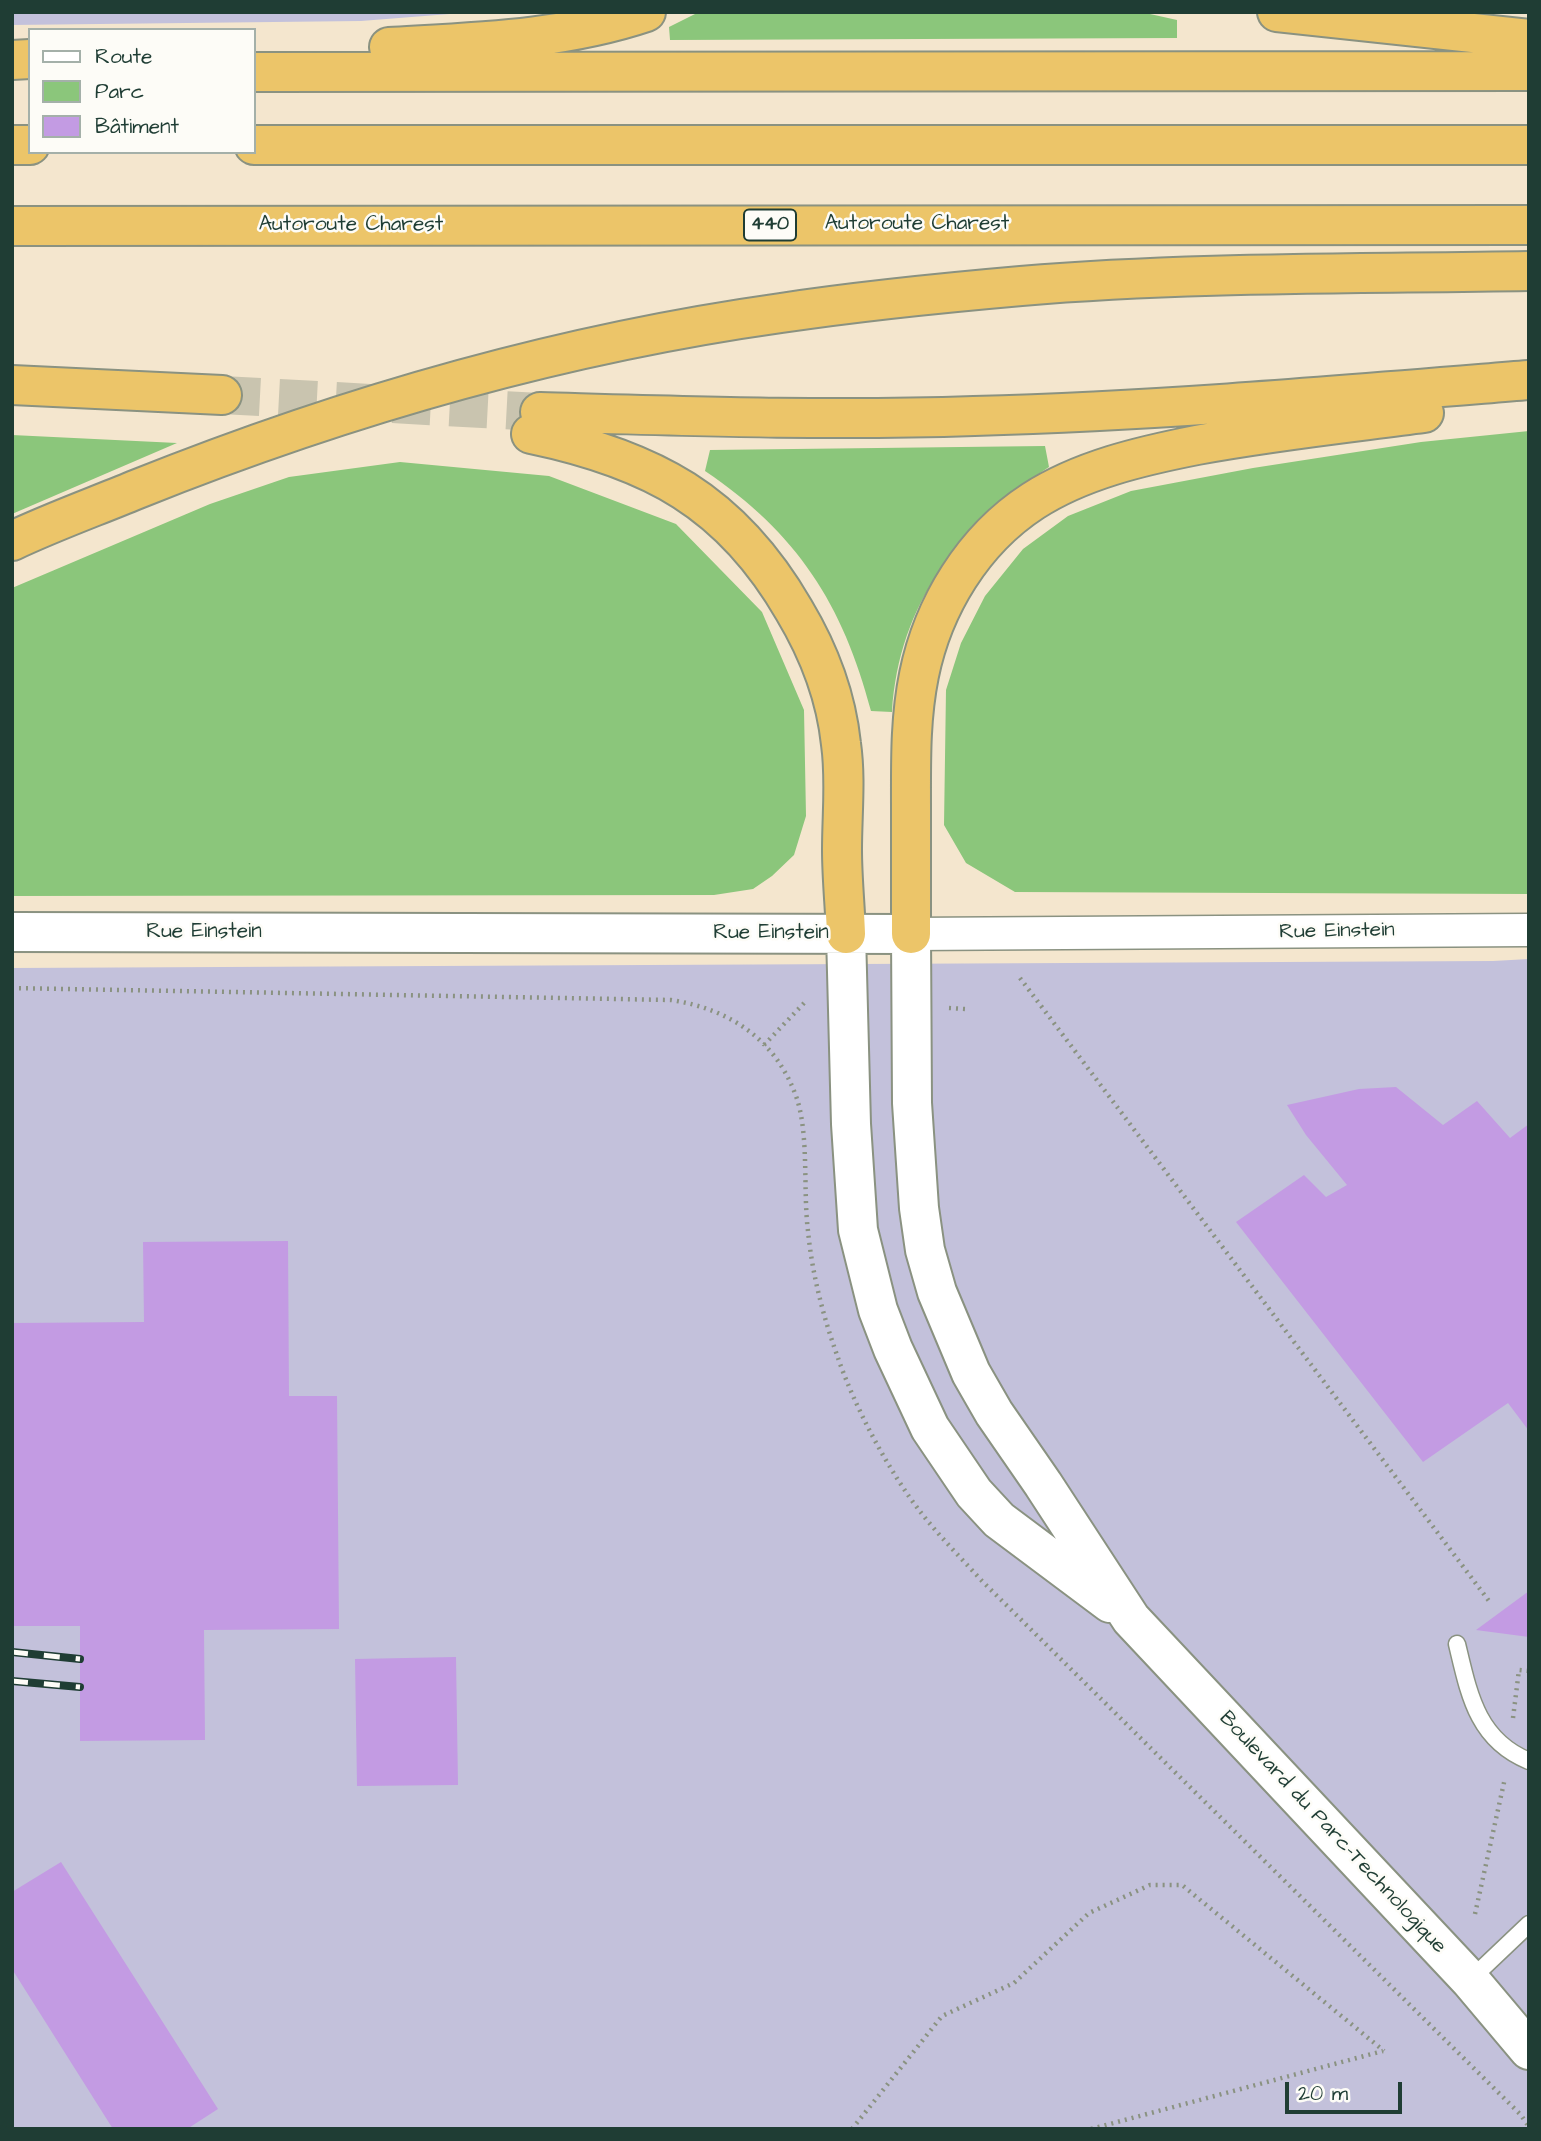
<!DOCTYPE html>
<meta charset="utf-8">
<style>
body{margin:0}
#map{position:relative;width:1541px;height:2141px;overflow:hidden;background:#f4e6ce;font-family:"Architects Daughter",sans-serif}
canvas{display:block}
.frame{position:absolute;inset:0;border:14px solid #1f3d34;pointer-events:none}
.legend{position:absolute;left:28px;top:28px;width:228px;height:126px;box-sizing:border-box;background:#fdfcf7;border:2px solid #a4b0a9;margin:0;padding:9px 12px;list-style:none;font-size:21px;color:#1f3d34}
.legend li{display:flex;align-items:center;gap:14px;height:35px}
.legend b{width:35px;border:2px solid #a4b0a9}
.scale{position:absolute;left:1285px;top:2082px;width:117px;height:32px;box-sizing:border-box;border:4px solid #1f3d34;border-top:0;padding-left:9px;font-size:21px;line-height:24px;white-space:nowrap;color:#1f3d34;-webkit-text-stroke:5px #fdfcf7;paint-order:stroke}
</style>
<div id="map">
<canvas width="1541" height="2141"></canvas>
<div class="frame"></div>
<ul class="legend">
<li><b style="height:9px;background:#fff"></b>Route</li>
<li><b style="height:19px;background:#8bc67b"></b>Parc</li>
<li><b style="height:19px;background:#c39be3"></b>Bâtiment</li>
</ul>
<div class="scale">20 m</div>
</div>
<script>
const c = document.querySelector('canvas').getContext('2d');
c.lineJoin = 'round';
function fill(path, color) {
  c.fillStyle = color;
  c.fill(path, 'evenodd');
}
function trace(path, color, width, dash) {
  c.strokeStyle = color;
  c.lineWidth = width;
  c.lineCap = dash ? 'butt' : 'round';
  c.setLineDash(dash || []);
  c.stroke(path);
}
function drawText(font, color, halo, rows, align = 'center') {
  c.font = font + ' "Architects Daughter",sans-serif';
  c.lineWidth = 5;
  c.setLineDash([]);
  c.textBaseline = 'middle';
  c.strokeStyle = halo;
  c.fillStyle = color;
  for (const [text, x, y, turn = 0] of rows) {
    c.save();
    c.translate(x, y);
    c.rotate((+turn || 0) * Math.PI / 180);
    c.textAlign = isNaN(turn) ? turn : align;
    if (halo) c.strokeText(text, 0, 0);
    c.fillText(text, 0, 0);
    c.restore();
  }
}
fill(new Path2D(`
 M12,12H475L361,21L12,25Z
 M1529,959V2129H12V968L1493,961Z`), '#c3c1db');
fill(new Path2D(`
 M699,12H1141L1177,20V38L670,40L669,27Z
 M1529,431V894L1015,892L966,863L944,825L946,690L961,643L985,596L1023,549L1068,516L1131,491L1253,468L1421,442Z
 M12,435L177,443L12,514Z
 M1045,446L1049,467C960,526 899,602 892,712L871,711C843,604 797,533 705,471L710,450Z
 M400,462L549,476L676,524L762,612L804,710L806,816L794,855L772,876L753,889L714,895L12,896V588L210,504L289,477Z`), '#8bc67b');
fill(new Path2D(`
 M1396,1087L1443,1125L1477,1101L1510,1138L1529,1124V1431L1508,1403L1423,1462L1236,1222L1304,1175L1326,1197L1347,1185L1306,1135L1287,1105L1359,1089Z
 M288,1241L289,1396H337L339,1629L204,1630L205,1740L80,1741V1626H12V1323L144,1322L143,1242Z
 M1529,1591V1637L1476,1630Z
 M456,1657L458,1785L357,1786L355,1659Z
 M61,1862L218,2109L187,2129H113L12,1969V1892Z`), '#c39be3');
trace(new Path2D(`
 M222,395L540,412`), '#c9c4af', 38, [38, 19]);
const service = new Path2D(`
 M1457,1644C1469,1694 1477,1740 1529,1761
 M1470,1980L1529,1924`);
const minor = new Path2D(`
 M911,934L1529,930`);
const tertiary = new Path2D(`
 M12,932L911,934L912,1103L919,1208L925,1250L937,1292L971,1373L994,1413L1043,1484L1131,1619L1470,1980L1529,2050
 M846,934L851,1124L858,1230L878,1310L893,1349L930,1428L974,1493L999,1520L1110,1603`);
const motorway = new Path2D(`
 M1277,12L1529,39
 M389,47C475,42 563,40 646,12
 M12,60L30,59
 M254,72L1529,71
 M12,145H30
 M254,145H1529
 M12,226L1529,225
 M12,385L222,395
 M540,412C685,416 829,421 974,416C1159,411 1344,395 1529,380
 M531,434C651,459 731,501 794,610C818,650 836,696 841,744C846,779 842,814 842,850C842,878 845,906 846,934
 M12,541C52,522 94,507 135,490C342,407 560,344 781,313C861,301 941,293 1021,286C1188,272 1361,274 1529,271
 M911,934C911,892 911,850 911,807C911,763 910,719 919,675C933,606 973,540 1033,501C1081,470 1141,456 1197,445C1272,431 1348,423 1424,413`);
trace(service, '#8a9281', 19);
trace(minor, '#8a9281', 35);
trace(tertiary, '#8a9281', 42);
trace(motorway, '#8a9281', 42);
trace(new Path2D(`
 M1020,978L1489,1601
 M12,988L671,1000C730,1009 777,1040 797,1099C809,1136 803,1192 808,1231C812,1273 823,1316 837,1355C854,1406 889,1472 922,1514C941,1538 962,1559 982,1581L1521,2115L1529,2127
 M949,1008L965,1009
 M764,1045L807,1000
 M1513,1718L1519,1670L1529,1671
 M1475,1914L1505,1778
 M852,2129L942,2016L1014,1983L1089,1913L1150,1885H1182L1384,2051
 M1091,2129L1383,2051`), '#8a9281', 4.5, [2, 5]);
trace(service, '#fff', 16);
trace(minor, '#fff', 32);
trace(tertiary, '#fff', 38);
trace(motorway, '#ecc569', 38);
const rail = new Path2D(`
 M12,1652L80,1659
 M12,1681L80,1687`);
trace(rail, '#1f3d34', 8);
trace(rail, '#fdfcf7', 5, [16]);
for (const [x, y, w] of [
 [770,225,52]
]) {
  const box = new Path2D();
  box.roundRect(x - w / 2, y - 15.5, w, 31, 5);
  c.fillStyle = '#fdfcf7';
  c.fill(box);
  trace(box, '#1f3d34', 2);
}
drawText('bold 19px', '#1f3d34', null, [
 ["440",770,225]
]);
drawText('21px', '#1f3d34', '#fdfcf7', [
 ["Autoroute Charest",917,225],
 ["Autoroute Charest",351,226],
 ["Rue Einstein",1337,932,-1],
 ["Rue Einstein",204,933],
 ["Rue Einstein",771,934],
 ["Boulevard du Parc-Technologique",1332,1833,47]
]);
</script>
